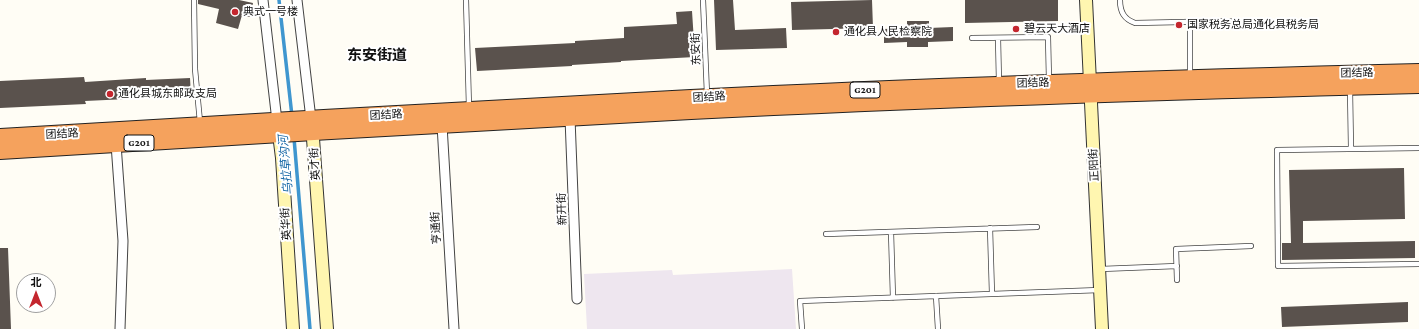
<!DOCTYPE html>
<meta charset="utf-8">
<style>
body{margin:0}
#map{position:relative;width:1419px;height:329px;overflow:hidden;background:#fffdf5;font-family:"Crimson Pro","Noto Sans SC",serif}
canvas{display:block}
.north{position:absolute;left:16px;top:273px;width:40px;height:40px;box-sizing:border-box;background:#fff;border:1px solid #a0a0a0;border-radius:50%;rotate:0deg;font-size:11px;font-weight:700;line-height:16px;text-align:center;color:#111}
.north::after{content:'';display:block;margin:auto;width:14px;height:18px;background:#c4262e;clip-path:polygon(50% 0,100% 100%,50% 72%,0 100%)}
</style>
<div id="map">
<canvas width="1419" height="329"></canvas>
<div class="north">北</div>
</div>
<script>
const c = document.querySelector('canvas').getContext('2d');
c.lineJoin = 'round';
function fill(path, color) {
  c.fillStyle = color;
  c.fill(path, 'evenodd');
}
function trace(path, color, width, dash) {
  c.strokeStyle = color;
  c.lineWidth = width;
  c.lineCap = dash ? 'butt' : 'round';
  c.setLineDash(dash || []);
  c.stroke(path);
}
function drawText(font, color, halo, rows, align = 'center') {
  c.font = font + ' "Crimson Pro","Noto Sans SC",serif';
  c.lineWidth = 4;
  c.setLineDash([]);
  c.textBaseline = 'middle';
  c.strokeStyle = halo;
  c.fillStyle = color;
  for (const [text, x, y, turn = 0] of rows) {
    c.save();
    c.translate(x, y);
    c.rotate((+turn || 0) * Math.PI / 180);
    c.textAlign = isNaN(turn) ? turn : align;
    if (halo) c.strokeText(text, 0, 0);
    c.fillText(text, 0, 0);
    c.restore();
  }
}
fill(new Path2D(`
 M792,269L796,329H587L584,274L672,270L673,275Z`), '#eee6ef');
trace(new Path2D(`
 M279,0L292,116
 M294,138L310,329`), '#3f96cf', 3.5);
fill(new Path2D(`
 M198,0H239L253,3L250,17L242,15L238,29L216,23L219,9L198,4Z
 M714,0H733L735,30L786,28L787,48L716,50Z
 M872,0L873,28L792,30L791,2Z
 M965,0H1058V21L965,23Z
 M692,11L695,57L621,61V62L572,65V66L477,71L475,48L575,43V41L624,38V27L677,24L676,12Z
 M907,21H929V28L953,27V41L928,42V47H907V42L884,43V29L907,28Z
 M84,77L85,82L146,78V80L190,78L191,96L85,101L86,104L0,108V81Z
 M1404,168L1405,219L1303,221V243L1415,241V258L1282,260V243H1291L1289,170Z
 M0,248H8L11,329H0Z
 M1408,302V322L1282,327L1281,307Z`), '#5a524d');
const lane = new Path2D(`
 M194,0L195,69L200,122
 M466,0L469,107
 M703,0L707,94
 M1120,0C1120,12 1124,19 1135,23L1230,21
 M1190,22V76
 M972,38L1048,37L1049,80
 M998,38L999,82
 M1350,90L1351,148
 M1419,148L1277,150L1278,266L1419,264
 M990,228L992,294
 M891,232L893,298
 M826,234L1037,227
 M1101,269L1177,266
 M1177,280L1176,249L1251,246
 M936,296L938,329
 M802,329L800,301L1100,290`);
const street = new Path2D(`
 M263,0L277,121
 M297,0L311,119
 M570,118L577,299
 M442,125L454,329
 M116,144L123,241L120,329`);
const secondary = new Path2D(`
 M1086,0L1102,329
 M312,125L327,329
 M278,126L282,158L293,329`);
const highway = new Path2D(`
 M0,137C230,124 461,109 691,98C934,86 1176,78 1419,72
 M0,151C230,137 461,123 691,111C934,99 1176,91 1419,85`);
trace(lane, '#444', 6);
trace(street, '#444', 11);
trace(secondary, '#333', 14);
trace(highway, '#222', 18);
trace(lane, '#fff', 4.5);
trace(street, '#fff', 9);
trace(secondary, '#fff6b0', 12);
trace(highway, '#f5a25d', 16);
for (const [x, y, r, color] of [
 [235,12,4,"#c4262e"],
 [1179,25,4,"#c4262e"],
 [1016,29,4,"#c4262e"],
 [836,32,4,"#c4262e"],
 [110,94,4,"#c4262e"]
]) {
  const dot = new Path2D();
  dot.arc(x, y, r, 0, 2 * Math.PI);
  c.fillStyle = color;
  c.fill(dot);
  trace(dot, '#fff', 1.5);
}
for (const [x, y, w] of [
 [865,90,30],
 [139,143,30]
]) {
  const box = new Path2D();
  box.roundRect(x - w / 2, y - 8, w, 16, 3);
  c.fillStyle = '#fff';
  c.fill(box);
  trace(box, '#111', 1);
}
drawText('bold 10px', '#111', null, [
 ["G201",865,90],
 ["G201",139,143]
]);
drawText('11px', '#111', '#fff', [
 ["典式一号楼",243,12],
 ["国家税务总局通化县税务局",1187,25],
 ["碧云天大酒店",1024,29],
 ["通化县人民检察院",844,32],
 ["通化县城东邮政支局",118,94]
], 'left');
drawText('11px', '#111', '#fff', [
 ["东安街",696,49,-92],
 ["团结路",1357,73,-1],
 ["团结路",1033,83,-2],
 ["团结路",709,97,-3],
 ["团结路",386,115,-3],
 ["团结路",62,134,-3],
 ["英才街",315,164,-94],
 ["正阳街",1094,165,-93],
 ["新开街",562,209,-92],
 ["英华街",286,224,-94],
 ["亨通街",436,228,-93]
]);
drawText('italic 12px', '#1768a6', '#fff', [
 ["乌拉草沟河",286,165,-95]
]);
drawText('bold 15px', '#111', '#fff', [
 ["东安街道",377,55]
]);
</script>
